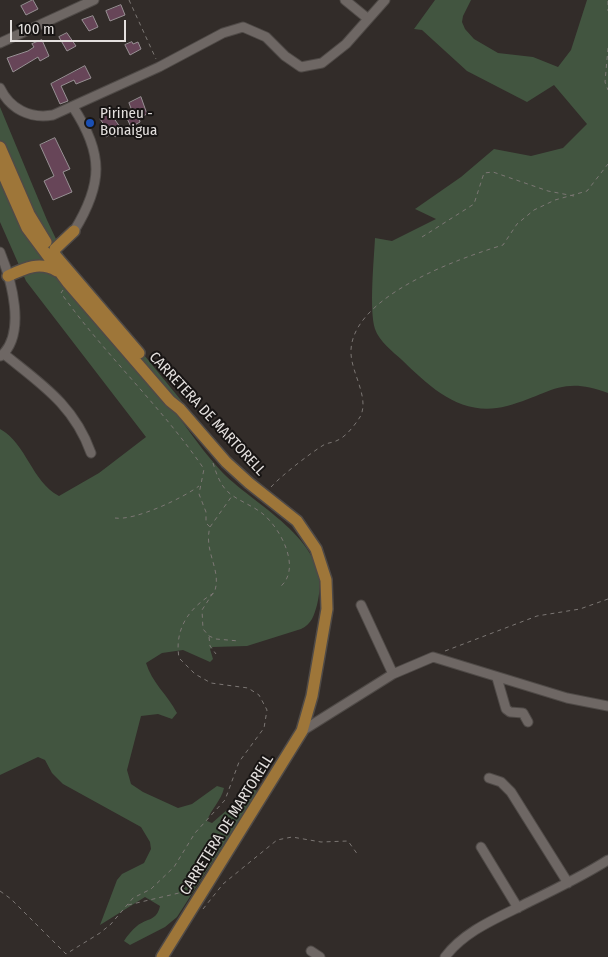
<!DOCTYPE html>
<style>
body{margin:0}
#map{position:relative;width:608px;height:957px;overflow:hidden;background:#322c29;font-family:"Fira Sans Condensed",sans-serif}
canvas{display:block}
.scale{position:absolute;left:10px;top:20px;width:116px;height:22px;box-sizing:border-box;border:2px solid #e4e0de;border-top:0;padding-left:6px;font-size:15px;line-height:18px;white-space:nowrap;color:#e4e0de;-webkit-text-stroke:4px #181514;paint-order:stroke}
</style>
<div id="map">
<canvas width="608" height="957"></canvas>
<div class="scale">100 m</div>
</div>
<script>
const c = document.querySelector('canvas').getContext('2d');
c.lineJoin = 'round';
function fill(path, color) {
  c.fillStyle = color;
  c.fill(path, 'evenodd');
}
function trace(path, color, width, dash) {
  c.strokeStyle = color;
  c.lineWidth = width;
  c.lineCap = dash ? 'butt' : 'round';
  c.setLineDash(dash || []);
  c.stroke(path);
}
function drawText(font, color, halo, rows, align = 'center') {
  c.font = font + ' "Fira Sans Condensed",sans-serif';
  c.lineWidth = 4;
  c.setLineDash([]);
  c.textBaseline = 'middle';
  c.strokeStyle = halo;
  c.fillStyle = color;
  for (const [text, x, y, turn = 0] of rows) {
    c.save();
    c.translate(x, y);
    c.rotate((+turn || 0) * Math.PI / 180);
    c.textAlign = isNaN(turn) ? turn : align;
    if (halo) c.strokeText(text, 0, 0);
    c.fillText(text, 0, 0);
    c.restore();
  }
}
fill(new Path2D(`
 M435,0H471L463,16L462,22L465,29L474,39L498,53L533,57L558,67L571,50L587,0H608V393C561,375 549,395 507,406C462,418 431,388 402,360C393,352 379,341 375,329C369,310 374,259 375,238L392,241L436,219L415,209L461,177L494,149L531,156L563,148L587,124L554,85L527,102L467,71L422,30L414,29Z
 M0,107L47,220L65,258L184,404L175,412C190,432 205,454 222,472C258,509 335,542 317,605C314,615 312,624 301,629L247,646L213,647L210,649L213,659L210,662L183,650L162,653L146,663C152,683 167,694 177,713L172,719L158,714L141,716L127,770L131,784L143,792L178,808L192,804L217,786L224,788C221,801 211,809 207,821L212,823L251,789L258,791L177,917L165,927L130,945L124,941C127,936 132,930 137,926C147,918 157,921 160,906L145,897L100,925L117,880L122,874L144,863L151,849L150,842L141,827L63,784L52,773L45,760L38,757L0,775V429C27,444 31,481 59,496L99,473L146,437L26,281L0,222Z`), '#425540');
const building = new Path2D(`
 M33,0L38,9L26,15L21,6Z
 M121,5L125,15L110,21L106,11Z
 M93,16L98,27L89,31L82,20Z
 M67,33L76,46L67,51L59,37Z
 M42,40L49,56L40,61L38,57L13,72L7,58L28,51L34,47L32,44Z
 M132,42L133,44L138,42L141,49L130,55L125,45Z
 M85,66L91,78L76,84L74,80L61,86L68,101L60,104L51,84Z
 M141,97L147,114L139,118L140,122L131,127L125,114L132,111L129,103Z
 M110,113L123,131L115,137L112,133L106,137L100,129L105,126L100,119Z
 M55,138L70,169L63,172L72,192L53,200L44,181L54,176L40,145Z`);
fill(building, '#674558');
trace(building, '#989194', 1);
const minor = new Path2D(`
 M345,0L367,18
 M0,43L94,0
 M0,88C10,109 30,119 53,115L159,67L223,33L243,27L266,37L285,56L301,67L322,63L346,44L385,0
 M73,107C104,154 103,184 74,231
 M0,252C11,279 27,333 1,356
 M4,354C41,384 74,405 91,453
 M361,605L393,674
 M497,678L506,709L510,712L523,713L528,722
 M302,731L393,674L433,657L567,698L608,706
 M489,778L501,782L511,792L568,883
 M481,847L518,908
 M311,951L320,957
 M445,957C465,930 500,917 529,902C556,889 583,876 608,860`);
const major = new Path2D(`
 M0,147L29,214L46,242
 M0,167L27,228L68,283L170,401L180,409L226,462L249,483L297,521L316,549L326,580L327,609L312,696L302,731L162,957
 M55,255L139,353
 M54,260L55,249L74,231
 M8,276C25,268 40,261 57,271`);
trace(minor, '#4f4a47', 11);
trace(major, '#4f4a47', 14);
trace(new Path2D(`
 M129,0L156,59
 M608,1V11
 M608,48L605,82L608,90
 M422,237L474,204L484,173L493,172L548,191L574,196
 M213,463C216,473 220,484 227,491C236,500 252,505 263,514C281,529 302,569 280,587
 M271,487C282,475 308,455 322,446C326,443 331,443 336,441C346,437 354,426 360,417C370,399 352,374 351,354C348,297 460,258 503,245L517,224L534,210L555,200L587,191L608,164
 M115,518C135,521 183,498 199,486
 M210,527L232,496
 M213,593L202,610L203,629L209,636L216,639L239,641
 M209,637L210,646L216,654
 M445,651L537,616L580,609L608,599
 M0,891L11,899L66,954L100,933L111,924L133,898L151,889L174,867L195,833L225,800L239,762L264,728L267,710L259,695L248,688L211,683L195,674L179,658C174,628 190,607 214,593C223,571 203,552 210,527L206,523V512L199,494L204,469C161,406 105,355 61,293L63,290
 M128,905L179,893L218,847
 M203,909L223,884L277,840L292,837L321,842L348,841L358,855`), '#7c7774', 1, [4, 4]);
trace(minor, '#6e6764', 9);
trace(major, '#9e7639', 11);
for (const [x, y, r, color] of [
 [90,123,5,"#1a4fb4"]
]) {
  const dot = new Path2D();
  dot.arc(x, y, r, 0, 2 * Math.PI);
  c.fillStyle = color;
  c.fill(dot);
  trace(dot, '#181514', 2);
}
drawText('15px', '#e4e0de', '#181514', [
 ["Pirineu -",100,114],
 ["Bonaigua",100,131]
], 'left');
drawText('15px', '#e4e0de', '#181514', [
 ["CARRETERA DE MARTORELL",207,414,47],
 ["CARRETERA DE MARTORELL",227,825,-58]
]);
</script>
